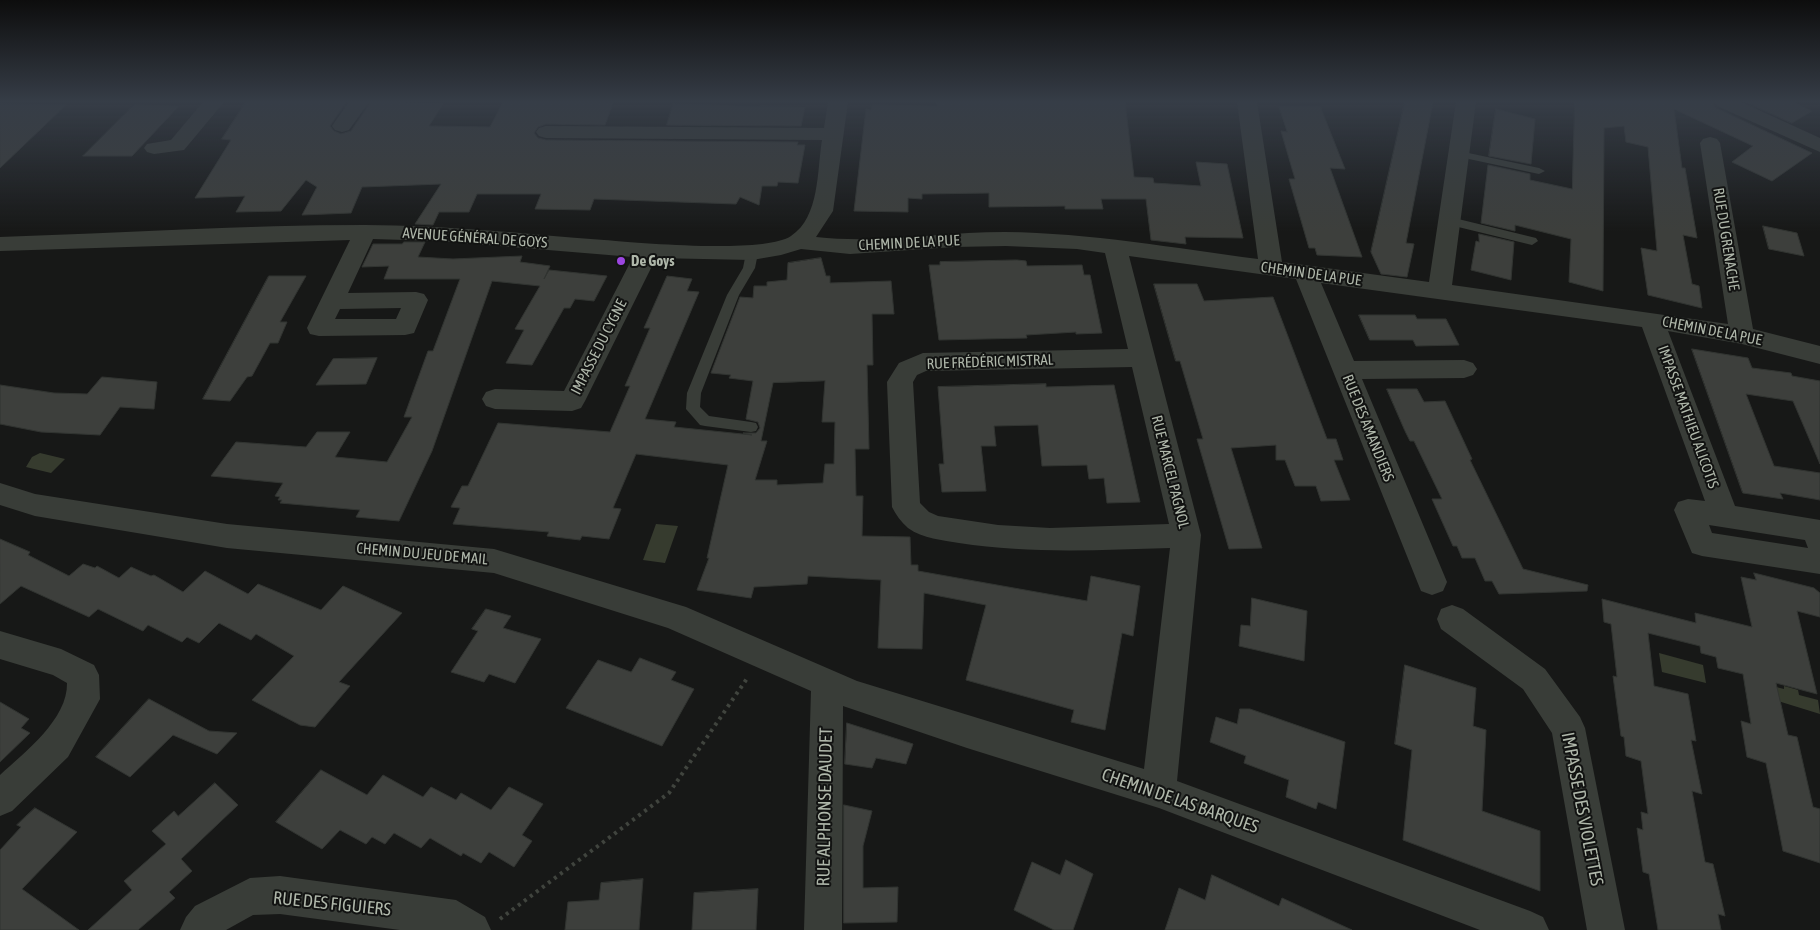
<!DOCTYPE html>
<meta charset="utf-8">
<style>
body{margin:0}
canvas{display:block;background:#171817}
</style>
<canvas width="1820" height="930"></canvas>
<script>
const c = document.querySelector('canvas').getContext('2d');
c.lineJoin = 'round';
function fill(path, color) {
  c.fillStyle = color;
  c.fill(path, 'evenodd');
}
function trace(path, color, width, dash) {
  c.strokeStyle = color;
  c.lineWidth = width;
  c.lineCap = dash ? 'butt' : 'round';
  c.setLineDash(dash || []);
  c.stroke(path);
}
function drawText(font, color, halo, rows, align = 'center') {
  c.font = font + ' "Asap Condensed",sans-serif';
  c.lineWidth = 4;
  c.setLineDash([]);
  c.textBaseline = 'middle';
  c.strokeStyle = halo;
  c.fillStyle = color;
  for (const [text, x, y, turn = 0] of rows) {
    c.save();
    c.translate(x, y);
    c.rotate((+turn || 0) * Math.PI / 180);
    c.textAlign = isNaN(turn) ? turn : align;
    if (halo) c.strokeText(text, 0, 0);
    c.fillText(text, 0, 0);
    c.restore();
  }
}
fill(new Path2D(`
 M40,453L65,459L51,473L26,467L32,457Z
 M656,524L678,526L665,563L643,560Z
 M1659,653L1703,665L1706,683L1662,672Z
 M1784,686L1798,690L1799,695L1818,700L1820,714L1778,701L1776,687L1784,689Z`), '#363b2e');
const building = new Path2D(`
 M246,102H346L330,126L334,131L341,134L351,131L371,102L443,104L429,126L490,127L503,102L613,103L605,125L546,124L538,127L534,133L538,138L546,140L798,142L797,145H805L798,183L778,182L777,186H762L759,205L740,197L736,204L594,199L590,210L535,209L541,194H477L469,212H439L433,225L415,224L441,184L362,187L351,213L302,215L317,187L306,180L281,211L236,212L245,196L195,198L231,140L222,139Z
 M937,102H1125L1134,177L1153,178L1154,183L1201,186L1196,162L1227,164L1243,238L1185,237L1186,244L1151,240L1146,199H1101L1103,209H1065V206L989,207V193L922,194V199L908,198V212L854,211L866,109L871,110L872,105L937,106Z
 M1405,102H1433L1406,243L1414,244L1407,277L1381,274L1371,252Z
 M1575,102H1712L1716,108L1812,153L1772,181L1732,162L1753,146L1674,109L1682,168H1685L1697,238L1683,235L1692,284L1699,286L1702,308L1648,295L1641,248L1657,251L1648,147L1626,142L1624,126L1604,128L1603,291L1569,282L1571,239L1515,225V231L1481,223L1488,165L1530,174V180L1572,189Z
 M1746,102H1793L1812,111L1792,123Z
 M0,104L66,105L0,168Z
 M673,104L740,106L805,107L801,126L667,125Z
 M134,105L179,106L132,156H83Z
 M1279,106H1320L1345,169L1330,168L1362,257L1317,255L1315,248H1309L1289,179H1295L1281,131L1287,132Z
 M1496,109L1535,119L1531,164L1489,156Z
 M1763,226L1797,233L1804,256L1769,249Z
 M1479,234L1514,242L1511,280L1471,270L1476,241L1479,242Z
 M404,242H425L418,257L453,259L522,256L520,262L550,266L544,279L549,270L607,276L594,301L575,299L570,308H564L532,365L506,363L524,330L515,329L540,286L492,281L432,451L399,521L356,517L360,510L280,503L282,500H278L280,497L275,496L283,483L211,476L236,442L306,447L317,432H350L335,457L387,462L412,417H404L428,351H433L460,279H384L389,266L362,267L373,244H402Z
 M821,258L826,276H830V283L891,281L894,314H872L873,365H867L869,449H855L856,496H863L862,536L910,537L911,565H918V571L1087,601L1091,576L1140,586L1133,636L1122,633L1105,730L1071,722L1074,710L966,680L986,605L924,593L922,649L878,648L881,580L808,576L807,584L754,587L751,598L697,590L709,558H707L728,465L636,454L613,508L621,509L609,539L582,536L580,540L547,536L549,532L453,524L460,508L451,507L462,486H468L498,423L610,432L630,386H625L650,328H644L667,276L692,279L687,291L699,292L645,419L676,422L674,427L752,435L743,433H756L760,428L758,422L746,419L753,381L729,378L731,375L711,373L714,365L740,297L753,298L754,286H767V282L787,280L788,263ZM825,381L822,422H835L834,464H825L823,483L777,485V480H755L767,441H761L773,383Z
 M1017,260L1026,261L1027,266L1082,265L1084,275H1090L1102,333L1076,334V332L1026,335L1027,338L939,340L929,265H940V262Z
 M269,276H306L280,322H287L278,343H270L252,376L247,377L230,401L203,399Z
 M1154,284H1197L1204,301L1273,297L1327,439H1336L1343,460H1334L1350,500L1321,501L1316,486H1295L1285,460H1276V445L1231,448L1262,548L1229,549L1197,439H1203L1180,361H1176Z
 M1359,315H1415L1417,319H1446L1459,345L1416,346L1413,340H1370Z
 M1692,349L1748,358L1752,368L1791,373L1792,376L1820,381V464L1793,401L1746,394L1774,466L1820,473V500L1780,493L1783,499L1743,493Z
 M377,358L366,384L316,385L333,359Z
 M102,377L157,382L154,409L120,407L100,435L41,432L0,424V385L54,393L87,394Z
 M1046,384V387L1114,385L1140,502L1107,503L1104,478L1089,479L1087,465L1042,466L1038,425L994,426L996,446H981L986,491L942,492L939,464H944L938,387Z
 M1387,389H1417L1424,402L1445,401L1472,459L1470,460L1523,569L1588,585L1587,591L1499,594L1492,581H1485L1475,558H1462L1457,546H1453L1432,499H1442L1414,441H1410L1405,431Z
 M0,539L30,552L28,555L69,576L83,564L95,568L97,566L119,578L131,567L151,576L154,575L183,592L205,571L248,594L258,584L321,610L343,586L402,613L339,682L350,686L315,727L300,725L252,700L294,656L256,634L251,640L219,623L199,643L187,637L182,642L148,625L143,631L98,609L89,617L21,586L0,604Z
 M1754,573L1814,588L1820,593V617L1797,611L1817,694L1776,683L1788,735L1797,737L1813,807L1820,809V863L1783,851L1766,763L1747,757L1741,721L1751,724L1743,674L1718,668L1716,657L1701,653L1700,646L1648,633L1654,686L1688,694L1696,741L1691,740L1702,794L1692,791L1705,862L1713,864L1725,916L1718,914L1721,930H1658L1649,874L1643,872L1637,828L1643,830L1641,812L1648,814L1641,761L1626,756L1624,737L1621,736L1613,676L1617,677L1611,624L1604,622L1602,599L1696,623L1695,613L1752,627L1741,577L1756,580Z
 M1252,598L1307,611L1304,661L1239,646L1241,625L1250,626Z
 M486,609L511,616L503,628L541,639L515,683L489,674L484,682L451,672L478,631L472,629Z
 M640,658L676,672L671,680L694,689L662,746L566,708L598,660L631,672Z
 M1405,665L1476,688L1473,726L1486,730L1482,811L1540,831V891L1403,840L1412,750L1395,744Z
 M149,699L209,731L237,733L217,754L173,735L130,777L96,757Z
 M0,702L29,719L21,728L30,733L0,762Z
 M1240,709H1250L1345,742L1336,809L1318,802L1316,809L1286,797L1289,780L1244,763L1246,756L1210,742L1216,717L1237,724Z
 M847,723L913,744L906,764L876,758L872,768L845,764Z
 M321,770L367,795L383,775L423,797L431,787L456,800L461,793L491,810L509,787L543,804L522,835L532,841L514,867L489,852L481,863L463,853L461,856L430,838L421,848L394,833L385,844L372,837L366,844L340,830L322,849L276,822Z
 M215,783L238,805L181,859L192,871L169,892L175,898L138,930H88L132,890L124,881L166,844L152,831L174,811L178,816Z
 M844,805L872,811L863,846V888L898,887L897,922L844,923Z
 M35,808L77,832L22,889L79,930H0V850L21,827L17,825Z
 M1066,860L1093,874L1073,930H1054L1014,910L1032,862L1060,875Z
 M1212,875L1279,906L1282,898L1352,930H1165L1179,888L1205,900Z
 M643,879L639,930H565L568,902L599,900L601,883Z
 M758,889L756,930H692L694,893Z`);
fill(building, '#3d3f3c');
trace(building, '#313431', 1);
trace(new Path2D(`
 M500,919L669,793L748,677`), '#40443e', 4, [3, 4.5]);
fill(new Path2D(`
 M1459,151L1539,168L1545,171L1539,174L1455,156L1453,154Z
 M1450,217L1536,238L1538,241L1532,245L1446,224L1444,221L1446,218Z
 M752,249L758,253L755,268L739,295L701,393L700,407L709,416L751,422L756,423L758,427L756,431L751,432L705,426L700,425L686,409L687,393L727,295L743,268L746,253Z`), '#393d38');
fill(new Path2D(`
 M203,102H224L184,150L154,154L147,152L144,148L147,144L171,140Z
 M349,102H369L349,130L342,132L335,130L332,126Z
 M828,102H848L833,211L816,237C878,244 942,232 1005,232C1090,233 1174,248 1258,259L1237,102H1257L1282,262L1429,282L1456,102H1476L1452,285L1728,324L1700,143L1703,139L1710,137L1717,139L1720,143L1753,329L1820,346V364L1742,344L1668,331L1735,506L1820,520V574L1702,556L1692,553L1674,510L1678,502L1688,499L1705,501L1642,327L1321,283L1354,361L1464,360L1473,363L1477,369L1473,375L1464,378L1362,379L1447,582L1443,591L1432,595L1421,591L1296,279L1129,256L1201,535L1177,781L1530,911L1543,917L1549,930H1480L1159,808L967,748L843,706L842,930H804L811,691L668,628L494,573L227,548L35,516L0,505V483L35,494L227,524L494,549L686,607L857,681L1144,769L1170,548C1099,550 1030,554 959,543C943,540 923,539 908,528C901,522 896,515 892,507L887,382L899,363L923,353L1128,349L1105,253L1077,249L1006,246L954,247L850,254L801,249L781,255L752,260L656,258L585,401L581,408L572,411L495,409L486,406L482,399L486,392L495,389L564,391L633,257L439,241L373,239L348,293L416,292L424,294L428,300L414,333L405,335L319,336L310,334L307,328L350,240L0,251V237C122,233 244,225 365,225C445,225 524,234 604,240C640,243 764,254 791,236C820,217 817,170 822,140L546,138L539,136L536,132L539,128L546,126L824,128ZM401,308L396,319H335L340,309ZM1132,367L1169,524L1050,528L998,525L938,516L929,512L920,503L913,382L917,375L926,371ZM1709,525L1805,540L1808,548L1712,533Z
 M1714,102H1741L1820,138V152L1717,106Z
 M1452,605L1463,609L1545,669L1580,717L1585,728L1625,930H1587L1552,733L1523,689L1441,629L1437,619L1441,609Z
 M0,631L61,649L94,665L99,675L100,699L68,757L12,811L0,816V775C25,752 68,719 67,683L53,675L0,659Z
 M280,876L456,900L485,917L491,930H400L280,914L253,915L226,930H180L186,917L195,906L250,878Z`), '#393d38');
const sky = c.createLinearGradient(0, 0, 0, 232);
sky.addColorStop(0, '#0d0d0d');
sky.addColorStop(0.44, '#363d47');
sky.addColorStop(1, '#363d4700');
c.fillStyle = sky;
c.fillRect(0, 0, 1820, 232);
for (const [x, y, r, color] of [
 [621,261,5,"#9c46e1"]
]) {
  const dot = new Path2D();
  dot.arc(x, y, r, 0, 2 * Math.PI);
  c.fillStyle = color;
  c.fill(dot);
  trace(dot, '#121312', 2);
}
drawText('15px', '#afb7aa', '#121312', [
 ["AVENUE GÉNÉRAL DE GOYS",475,238,4],
 ["RUE DU GRENACHE",1726,239,81],
 ["CHEMIN DE LA PUE",909,243,-3],
 ["CHEMIN DE LA PUE",1311,274,8],
 ["CHEMIN DE LA PUE",1712,331,11],
 ["IMPASSE DU CYGNE",599,347,-63],
 ["RUE FRÉDÉRIC MISTRAL",990,362,-2],
 ["IMPASSE MATHIEU ALICOTIS",1688,417,70],
 ["RUE DES AMANDIERS",1368,428,68],
 ["RUE MARCEL PAGNOL",1170,472,76],
 ["CHEMIN DU JEU DE MAIL",422,554,5]
]);
drawText('bold 15px', '#afb7aa', '#121312', [
 ["De Goys",631,261]
], 'left');
drawText('18px', '#afb7aa', '#121312', [
 ["CHEMIN DE LAS BARQUES",1180,801,19],
 ["RUE ALPHONSE DAUDET",825,807,-89],
 ["IMPASSE DES VIOLETTES",1582,809,79],
 ["RUE DES FIGUIERS",332,904,6]
]);
</script>
